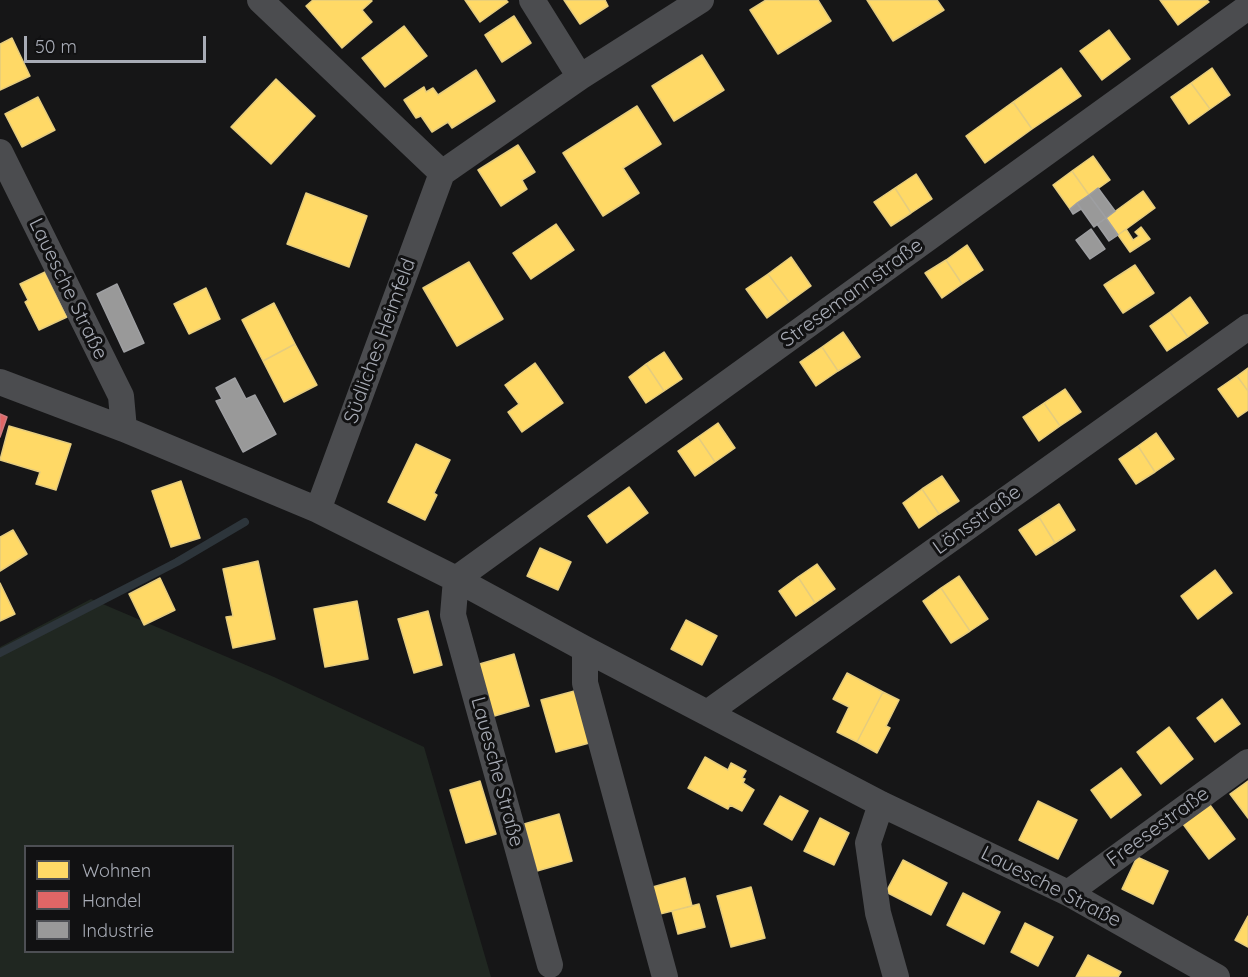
<!DOCTYPE html>
<meta charset="utf-8">
<style>
body{margin:0}
#map{position:relative;width:1248px;height:977px;overflow:hidden;background:#161617;font-family:Quicksand,sans-serif}
canvas{display:block}
.legend{position:absolute;left:24px;top:845px;width:210px;height:108px;box-sizing:border-box;background:#111112;border:2px solid #4d4f54;margin:0;padding:8px 10px;list-style:none;font-size:18px;color:#a8acb6}
.legend li{display:flex;align-items:center;gap:12px;height:30px}
.legend b{width:30px;border:2px solid #4d4f54}
.scale{position:absolute;left:24px;top:36px;width:182px;height:27px;box-sizing:border-box;border:3px solid #a8acb6;border-top:0;padding-left:8px;font-size:18px;line-height:21px;white-space:nowrap;color:#a8acb6;-webkit-text-stroke:4px #111112;paint-order:stroke}
</style>
<div id="map">
<canvas width="1248" height="977"></canvas>
<ul class="legend">
<li><b style="height:16px;background:#ffd966"></b>Wohnen</li>
<li><b style="height:16px;background:#e06666"></b>Handel</li>
<li><b style="height:16px;background:#999"></b>Industrie</li>
</ul>
<div class="scale">50 m</div>
</div>
<script>
const c = document.querySelector('canvas').getContext('2d');
c.lineJoin = 'round';
function fill(path, color) {
  c.fillStyle = color;
  c.fill(path, 'evenodd');
}
function trace(path, color, width, dash) {
  c.strokeStyle = color;
  c.lineWidth = width;
  c.lineCap = dash ? 'butt' : 'round';
  c.setLineDash(dash || []);
  c.stroke(path);
}
function drawText(font, color, halo, rows, align = 'center') {
  c.font = font + ' Quicksand,sans-serif';
  c.lineWidth = 6;
  c.setLineDash([]);
  c.textBaseline = 'middle';
  c.strokeStyle = halo;
  c.fillStyle = color;
  for (const [text, x, y, turn = 0] of rows) {
    c.save();
    c.translate(x, y);
    c.rotate((+turn || 0) * Math.PI / 180);
    c.textAlign = isNaN(turn) ? turn : align;
    if (halo) c.strokeText(text, 0, 0);
    c.fillText(text, 0, 0);
    c.restore();
  }
}
fill(new Path2D(`
 M91,599L274,677L424,747L491,977H0V647ZM26,846H232V952H26Z`), '#202721');
const homes = new Path2D(`
 M313,0H371L372,1L362,10L372,22L342,48L306,6Z
 M465,0H506L508,2L480,22Z
 M564,0H605L608,6L580,24Z
 M766,0H818L831,21L778,54L750,10Z
 M867,0H937L944,10L893,41Z
 M1160,0H1207L1209,2L1178,25Z
 M514,16L531,43L502,62L485,35Z
 M404,26L427,56L385,87L362,58Z
 M1109,30L1130,59L1102,80L1080,51Z
 M12,38L30,76L0,90V44Z
 M702,55L724,90L674,121L652,86Z
 M1061,68L1081,96L1032,129L1013,102Z
 M1212,68L1230,95L1210,109L1191,83Z
 M476,70L495,101L452,128L448,122L432,132L421,116L416,118L404,100L424,87L426,92L433,88L438,95Z
 M276,79L315,116L271,164L231,127Z
 M1191,83L1210,109L1189,124L1171,97Z
 M38,97L55,130L22,147L5,114Z
 M1013,102L1032,129L985,163L966,136Z
 M637,106L661,144L623,168L639,193L603,216L563,153Z
 M518,145L535,172L522,180L527,189L501,206L478,170Z
 M1093,156L1110,180L1089,195L1072,171Z
 M1072,171L1089,195L1070,209L1053,185Z
 M916,174L932,199L911,213L895,188Z
 M895,188L911,213L891,226L874,202Z
 M1143,191L1155,208L1118,235L1106,218Z
 M306,193L367,216L349,267L287,244Z
 M556,224L574,250L531,279L513,253Z
 M1141,227L1150,239L1130,252L1118,235L1126,229L1133,240L1139,236L1135,232Z
 M967,245L983,270L962,284L946,260Z
 M791,257L811,286L789,302L768,274Z
 M946,260L962,284L942,298L925,273Z
 M469,262L503,319L457,346L423,288Z
 M1135,265L1154,293L1123,313L1104,285Z
 M45,272L67,317L39,330L25,302L28,300L20,284Z
 M768,274L789,302L767,318L746,289Z
 M206,288L220,319L189,334L174,304Z
 M1190,297L1208,323L1188,337L1170,312Z
 M274,303L295,344L263,361L242,320Z
 M1170,312L1188,337L1167,351L1150,326Z
 M843,332L860,357L838,371L822,347Z
 M295,344L317,385L284,402L263,361Z
 M822,347L838,371L816,386L800,362Z
 M664,352L682,379L664,391L646,364Z
 M535,363L563,403L522,432L508,412L519,404L505,385Z
 M646,364L664,391L646,403L629,377Z
 M1248,368V391L1237,376Z
 M1237,376L1248,391V410L1238,417L1218,389Z
 M1065,389L1081,412L1060,426L1044,403Z
 M1044,403L1060,426L1039,441L1023,417Z
 M718,423L735,448L715,462L698,437Z
 M9,426L71,444L56,490L36,484L40,472L0,460Z
 M1156,433L1174,459L1155,472L1138,446Z
 M698,437L715,462L695,476L678,451Z
 M416,444L450,460L434,493L437,495L425,520L388,502Z
 M1138,446L1155,472L1136,484L1119,459Z
 M942,476L959,501L939,514L922,489Z
 M181,481L200,538L171,547L152,491Z
 M629,487L648,513L607,543L588,516Z
 M922,489L939,514L919,528L903,503Z
 M1059,504L1075,530L1055,543L1039,517Z
 M1039,517L1055,543L1036,555L1019,530Z
 M13,530L27,554L0,571V537Z
 M540,548L571,562L558,590L527,576Z
 M258,561L275,639L233,648L226,617L233,616L223,569Z
 M817,564L835,589L815,603L798,577Z
 M1215,570L1232,593L1198,619L1181,596Z
 M959,576L988,619L970,631L941,588Z
 M798,577L815,603L796,616L779,591Z
 M160,578L175,610L144,625L129,594Z
 M0,583L15,614L0,621Z
 M941,588L970,631L951,643L923,601Z
 M357,601L368,659L325,667L314,609Z
 M428,611L442,665L414,673L398,619Z
 M686,620L717,636L702,665L671,649Z
 M514,654L529,706L491,717L476,665Z
 M847,673L883,692L857,742L837,732L849,707L833,699Z
 M578,690L593,742L556,752L541,700Z
 M883,692L899,700L886,726L890,728L877,753L857,742Z
 M1222,699L1240,724L1215,742L1197,718Z
 M1169,727L1193,759L1161,784L1137,752Z
 M705,757L728,770L731,763L746,771L742,778L745,779L743,783L754,790L742,811L730,805L728,809L688,788Z
 M1121,768L1141,795L1111,818L1091,790Z
 M480,781L496,834L466,843L450,790Z
 M1248,781V818L1230,794Z
 M780,796L808,811L792,840L764,824Z
 M1038,801L1077,820L1058,859L1019,840Z
 M1210,805L1235,839L1209,859L1183,824Z
 M559,814L572,861L537,871L524,824Z
 M820,818L849,833L834,865L804,851Z
 M1137,857L1168,871L1153,904L1122,889Z
 M903,860L947,883L931,915L886,892Z
 M685,878L692,906L656,915L649,888Z
 M751,887L765,938L731,947L717,896Z
 M963,893L1000,912L984,944L947,925Z
 M699,904L705,927L678,934L672,911Z
 M1248,916V947L1235,940Z
 M1025,923L1053,937L1038,966L1011,952Z
 M1088,955L1121,972L1118,977H1076Z`);
fill(homes, '#ffd966');
trace(homes, '#e5cc7e', 1.5);
const shops = new Path2D(`
 M0,414L7,417L0,437Z`);
fill(shops, '#e06666');
trace(shops, '#cf7b7e', 1.5);
const industry = new Path2D(`
 M1098,188L1115,211L1106,218L1089,195Z
 M1089,195L1106,218L1094,227L1077,203Z
 M1077,203L1081,209L1073,214L1070,209Z
 M1106,218L1118,235L1109,241L1097,224Z
 M1091,229L1105,249L1090,259L1076,240Z
 M117,284L144,343L124,352L97,294Z
 M235,378L246,399L255,395L276,434L243,452L216,401L222,399L216,388Z`);
fill(industry, '#999');
trace(industry, '#9e9fa2', 1.5);
trace(new Path2D(`
 M0,653L177,562L245,522`), '#2d353b', 8);
trace(new Path2D(`
 M260,0L442,173
 M532,0L580,77
 M0,152L121,396L124,429
 M0,382L124,429L318,510L456,579L585,649L881,804L1068,893L1217,977
 M318,510L442,173L580,77L701,0
 M585,649V683L665,977
 M707,713L1248,327
 M881,804L868,843L878,913L896,977
 M1068,893L1248,762
 M550,965L453,615L456,579L1248,7`), '#4b4c4f', 26);
drawText('20px', '#a8acb6', '#111112', [
 ["Lauesche Straße",68,289,64],
 ["Stresemannstraße",852,293,-36],
 ["Südliches Heimfeld",380,341,-70],
 ["Lönsstraße",977,520,-36],
 ["Lauesche Straße",497,772,75],
 ["Freesestraße",1158,827,-36],
 ["Lauesche Straße",1051,887,27]
]);
</script>
